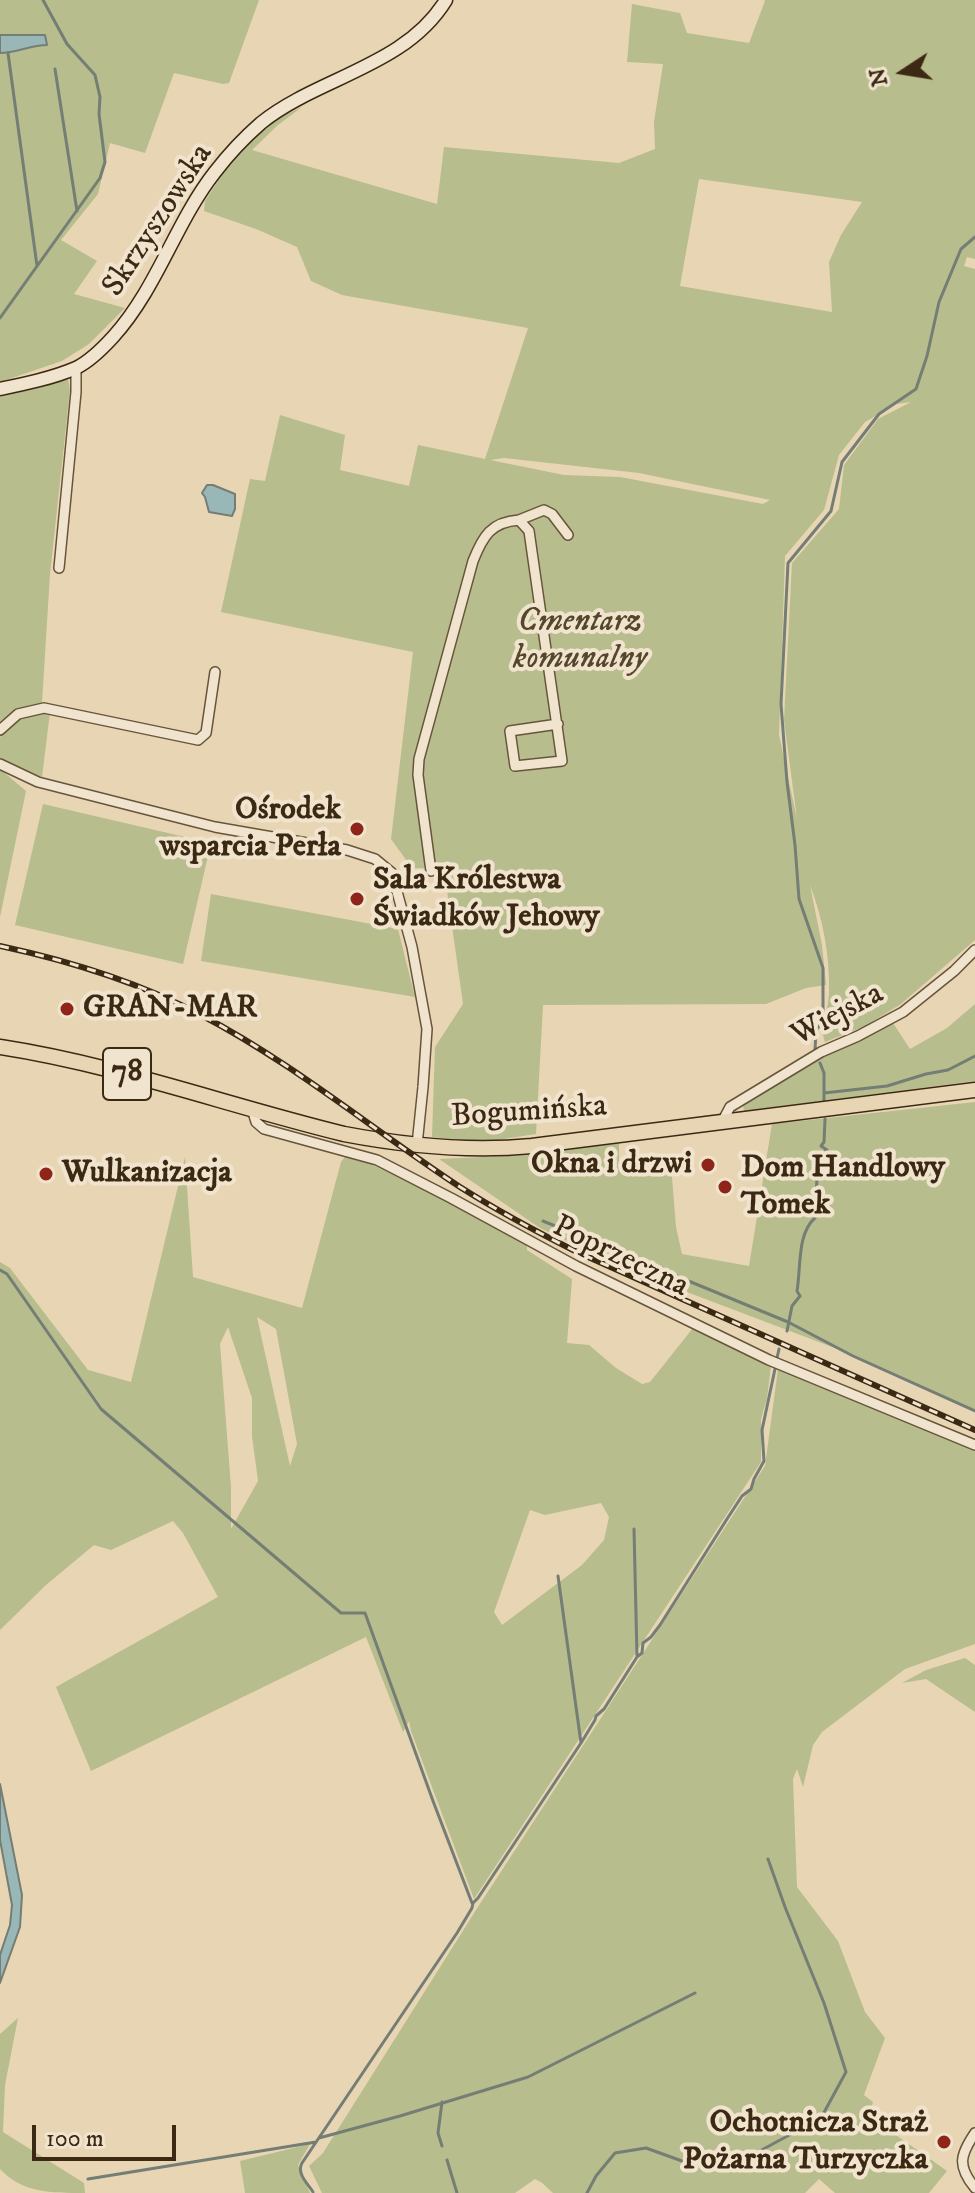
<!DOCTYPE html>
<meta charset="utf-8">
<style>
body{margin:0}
#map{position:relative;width:975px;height:2193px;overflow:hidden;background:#e8d5b4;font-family:"IM FELL DW Pica",serif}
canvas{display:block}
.north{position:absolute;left:863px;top:32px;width:80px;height:80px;-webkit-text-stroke:6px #f0e4ce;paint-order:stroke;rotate:258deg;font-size:22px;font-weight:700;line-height:32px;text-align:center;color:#3c2913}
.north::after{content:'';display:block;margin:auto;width:28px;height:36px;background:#3c2913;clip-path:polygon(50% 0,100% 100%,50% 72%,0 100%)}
.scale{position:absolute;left:32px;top:2125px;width:144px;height:36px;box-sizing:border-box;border:4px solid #3c2913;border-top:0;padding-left:10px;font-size:24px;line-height:28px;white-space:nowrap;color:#3c2913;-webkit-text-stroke:6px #f0e4ce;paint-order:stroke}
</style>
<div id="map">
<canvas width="975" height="2193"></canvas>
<div class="north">N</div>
<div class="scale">100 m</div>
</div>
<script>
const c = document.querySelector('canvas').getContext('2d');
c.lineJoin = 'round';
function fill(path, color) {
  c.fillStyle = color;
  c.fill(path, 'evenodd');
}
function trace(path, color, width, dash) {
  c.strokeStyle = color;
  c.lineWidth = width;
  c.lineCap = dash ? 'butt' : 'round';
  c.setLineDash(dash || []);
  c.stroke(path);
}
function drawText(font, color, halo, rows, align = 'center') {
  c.font = font + ' "IM FELL DW Pica",serif';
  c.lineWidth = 8;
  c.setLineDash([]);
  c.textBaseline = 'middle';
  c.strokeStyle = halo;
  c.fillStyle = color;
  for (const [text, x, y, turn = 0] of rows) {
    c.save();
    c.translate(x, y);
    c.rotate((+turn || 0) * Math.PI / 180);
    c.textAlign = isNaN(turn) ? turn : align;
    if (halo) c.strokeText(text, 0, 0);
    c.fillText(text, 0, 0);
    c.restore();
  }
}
fill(new Path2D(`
 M0,0H259L229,83L223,84L174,73L145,153L110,143L98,194L61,240L97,261L74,294L125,308L89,344L62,361L0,382Z
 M764,0H975V259L967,257L964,266L975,269V940L901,1004L865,1026L825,1042C819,1026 829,1009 829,992C830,956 823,919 810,885L822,945L826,985L806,988L766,1004L543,1005L536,1134L478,1143L432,1137L435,1047L463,1004L444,869L412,868L391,839L413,652L221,612L250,479L265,481L280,415L345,435L340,470L409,486L418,445L485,459L528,328L342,295L311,281L297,247L256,229L204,211L205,201L227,167L264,125L302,107L278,125L252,150L437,204L444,147L619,163L655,149L654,122L663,64L627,62L632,4L680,13L687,33L749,43L765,1ZM699,179L862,202L841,235L829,262L832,312L680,286ZM911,402L878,419L844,465L839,509L792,563L784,720L797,819L779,735L785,556L824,510L839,455L865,422L896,404ZM504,458L639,473L770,500L763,504L620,477L564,475L490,460Z
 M68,378L70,390L50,574L42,703L16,710L0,722V397Z
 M44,711L50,712L42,777L0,760V737L21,716Z
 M0,769L26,791L0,917Z
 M43,804L211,843L183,964L15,925Z
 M211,894L398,929L415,997L201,961Z
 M975,1004V1081L744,1111L743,1105C765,1088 799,1065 824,1054C847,1044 870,1034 893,1023L910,1049L947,1028Z
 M975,1102V1412L840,1350L626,1269L540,1228L439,1159L529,1155L619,1141V1161L671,1165L676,1227L682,1254L749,1266L772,1124Z
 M348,1153L443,1199L527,1245V1250L572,1279L567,1343L589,1345L616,1368L642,1384L650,1382L693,1328L771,1366L767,1398L761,1419V1462L474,1899L411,1731L409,1721L403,1732L366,1637L91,1771L56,1687L218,1597L183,1533L173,1521L111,1550L94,1545L46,1585L0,1630V1262L10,1268L88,1370L131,1382L185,1157L193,1277L302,1308L341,1162ZM257,1317L276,1329L297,1444L290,1466ZM228,1327L252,1398V1436L258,1481L231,1529V1487L220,1344ZM601,1503L609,1517L604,1540L582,1565L502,1625L494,1612L530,1510L545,1515Z
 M778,1369L939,1433L975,1450V1644L905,1669L822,1732L813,1745L803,1787L797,1769L793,1779L797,1887L838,1941L865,2012L885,2038L864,2095L873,2102L869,2116L947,2171L929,2193H835L819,2179L805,2193H553L541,2182L535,2179L515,2193H322L309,2166L323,2153L476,1910L765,1466Z
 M965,1658L975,1665V1712L926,1679L902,1683L926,1670Z
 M18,2018L5,2085L3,2132L84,2183L85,2193C50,2193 23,2193 0,2169V2034Z
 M310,2144L298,2165L310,2193H245L240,2161Z`), '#b7bd8c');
const water = new Path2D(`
 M0,35H45L47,45C30,45 17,53 0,53Z
 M207,485H213L235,494V509L232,516L209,512L205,497L202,493Z
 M0,1784L22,1895L20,1927L0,1983V1955L10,1925L12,1905L0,1840Z`);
fill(water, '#99b7b6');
trace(water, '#747e75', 2);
trace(new Path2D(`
 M8,53L37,266
 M55,69L77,211
 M0,318L100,178L105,162L99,114L100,97L95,75L67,44L43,0
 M815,1050L816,1031L823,1020V968L799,899L795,845L787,782L781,704L788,563L831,511L842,462L879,414L916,389L927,356L939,302L961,249L975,237
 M820,1063L824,1073V1101
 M824,1093L887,1086L926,1074L948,1070L975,1056
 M543,1221L788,1322L853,1356L975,1411
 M0,1270L7,1274L101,1409L341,1613H365L433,1801L472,1903
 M787,1331L792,1306L800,1296L797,1291C801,1268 797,1233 815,1218V1201L812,1198L816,1191L817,1181L814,1178L817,1159L827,1150L821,1146L824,1142L825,1119
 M777,1358L779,1349
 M634,1529L637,1657
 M558,1576L581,1743
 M319,2138L400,2116L528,2077L695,1993
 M442,2146L438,2133L442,2102
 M447,2160L457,2193
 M88,2179L316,2142
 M313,2192C308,2184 296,2173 302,2163L457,1933L472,1908L473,1903L478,1898L581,1743L595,1720L596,1716L604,1709L637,1657L642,1653L643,1643L651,1637L660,1625L727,1519L742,1496L751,1489L754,1479L764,1461L762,1430L775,1369
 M587,2193L596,2176L615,2153L646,2148L682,2161L721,2167H730L821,2118L846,2072L824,2003L785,1907L768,1859`), '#747e75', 3);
const street = new Path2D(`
 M519,520L544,510L552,514L568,535
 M59,568L76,392V368
 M0,730L18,714L44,708L198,740L206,733L215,672
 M0,764L38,782L215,827L347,850L375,859L392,873L412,947L427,1029L423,1087L417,1145
 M431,871L418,775L419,759L473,561C483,536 491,522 519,520L529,531L562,761L515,766L510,731L558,724
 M252,1109L256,1122L264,1129L377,1160L451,1198L576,1266L769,1360L975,1445
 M722,1122L730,1107L740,1101L821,1052L858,1036L903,1012L954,971L975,950
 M975,2133C960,2155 957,2166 975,2188`);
const secondary = new Path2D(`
 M0,389C24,384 53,378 76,368C90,361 103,348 113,337C158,287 175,223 215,172C228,155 245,137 261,123C318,77 405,67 446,0`);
const primary = new Path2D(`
 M0,1047C117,1065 229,1106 344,1134C407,1146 468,1152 532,1146L975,1090`);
trace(street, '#67543b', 12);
trace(secondary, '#3c2913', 15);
trace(primary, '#3c2913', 17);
trace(street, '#f0e4ce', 9);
trace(secondary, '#f0e4ce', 12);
trace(primary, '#e8d5b4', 14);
const rail = new Path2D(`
 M0,946C70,961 138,982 201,1015C293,1063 373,1130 460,1187C498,1211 537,1232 577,1252L975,1430`);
trace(rail, '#3c2913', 6);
trace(rail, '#f0e4ce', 3, [9]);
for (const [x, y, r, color] of [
 [357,829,8,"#8f2418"],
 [357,899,8,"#8f2418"],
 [67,1009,8,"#8f2418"],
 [708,1165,8,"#8f2418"],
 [46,1174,8,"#8f2418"],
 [725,1187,8,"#8f2418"],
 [944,2142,8,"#8f2418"]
]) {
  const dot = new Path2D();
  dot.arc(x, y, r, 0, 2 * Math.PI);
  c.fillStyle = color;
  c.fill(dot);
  trace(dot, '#f0e4ce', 3);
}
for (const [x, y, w] of [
 [127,1074,48]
]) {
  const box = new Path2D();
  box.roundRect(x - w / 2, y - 26, w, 52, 6);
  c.fillStyle = '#f0e4ce';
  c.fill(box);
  trace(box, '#3c2913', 2);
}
drawText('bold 30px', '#3c2913', null, [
 ["78",127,1074]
]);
drawText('32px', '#3c2913', '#f0e4ce', [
 ["Skrzyszowska",159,221,-57],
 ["Wiejska",838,1016,-28],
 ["Bogumińska",529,1113,-4],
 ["Poprzeczna",620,1258,26]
]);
drawText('italic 32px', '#55472b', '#f0e4ce', [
 ["Cmentarz",580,623],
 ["komunalny",580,660]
]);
drawText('bold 32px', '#3c2913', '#f0e4ce', [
 ["Ośrodek",341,811,"right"],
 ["wsparcia Perła",341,848,"right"],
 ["Sala Królestwa",373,881],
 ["Świadków Jehowy",373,918],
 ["GRAN-MAR",83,1009],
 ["Okna i drzwi",692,1165,"right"],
 ["Dom Handlowy",741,1169],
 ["Tomek",741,1206],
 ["Wulkanizacja",62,1174],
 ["Ochotnicza Straż",928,2124,"right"],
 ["Pożarna Turzyczka",928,2161,"right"]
], 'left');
</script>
